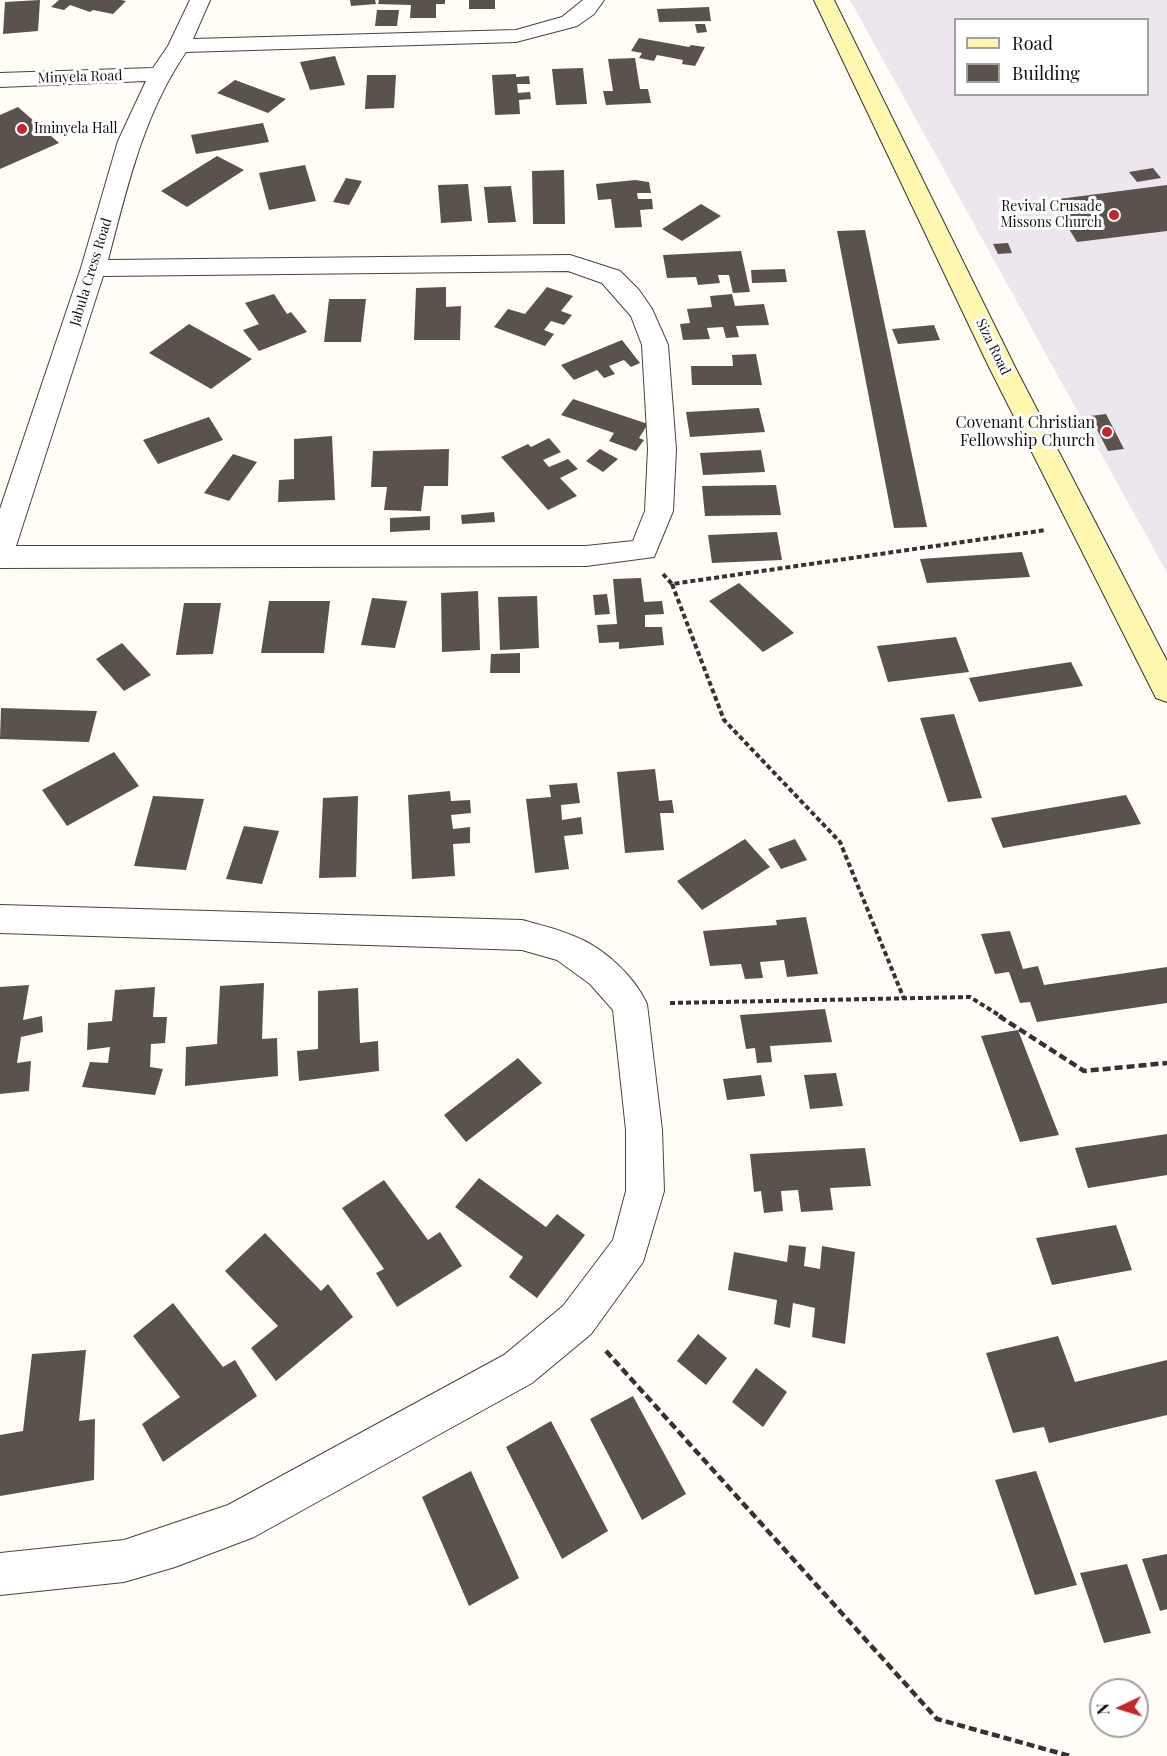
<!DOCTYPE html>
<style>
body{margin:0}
#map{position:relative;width:1167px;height:1756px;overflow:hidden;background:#fffdf5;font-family:"Playfair Display",serif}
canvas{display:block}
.legend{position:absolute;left:954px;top:18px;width:195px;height:78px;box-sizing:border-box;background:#fff;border:2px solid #a0a0a0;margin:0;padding:8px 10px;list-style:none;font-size:18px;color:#111}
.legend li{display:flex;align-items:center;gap:12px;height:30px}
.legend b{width:30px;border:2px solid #a0a0a0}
.north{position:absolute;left:1089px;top:1678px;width:60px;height:60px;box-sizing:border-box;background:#fff;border:2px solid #a0a0a0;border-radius:50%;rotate:266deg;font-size:16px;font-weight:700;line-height:24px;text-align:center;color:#111}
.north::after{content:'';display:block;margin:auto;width:21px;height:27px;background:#c4262e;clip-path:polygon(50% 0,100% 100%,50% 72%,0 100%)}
</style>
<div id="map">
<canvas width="1167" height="1756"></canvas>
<ul class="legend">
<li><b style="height:8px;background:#fff6b0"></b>Road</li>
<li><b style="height:16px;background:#5a524d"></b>Building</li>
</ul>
<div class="north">N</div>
</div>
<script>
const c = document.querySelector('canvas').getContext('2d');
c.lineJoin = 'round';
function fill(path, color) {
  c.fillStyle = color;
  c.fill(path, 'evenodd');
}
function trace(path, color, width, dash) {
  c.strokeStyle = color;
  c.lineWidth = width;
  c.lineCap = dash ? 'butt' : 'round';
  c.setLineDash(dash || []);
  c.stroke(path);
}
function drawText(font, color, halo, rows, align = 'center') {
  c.font = font + ' "Playfair Display",serif';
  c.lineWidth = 6;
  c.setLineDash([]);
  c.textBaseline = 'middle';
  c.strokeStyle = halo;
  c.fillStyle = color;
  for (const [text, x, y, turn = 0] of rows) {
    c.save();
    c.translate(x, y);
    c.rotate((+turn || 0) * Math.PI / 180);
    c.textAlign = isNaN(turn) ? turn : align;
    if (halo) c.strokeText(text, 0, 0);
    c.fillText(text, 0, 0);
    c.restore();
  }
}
fill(new Path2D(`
 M850,0H1167V573ZM956,20H1148V94H956Z`), '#eee6ef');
fill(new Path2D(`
 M40,0L38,31L3,34L5,2Z
 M59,0H121L126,1L113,14L93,10L90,12L70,5L64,10L51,7Z
 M350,0H375L376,4L351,6Z
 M379,0H445V4H436V18H410L411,5L378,4Z
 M469,0H495V9H469Z
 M709,7L711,21L659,22L657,9Z
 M377,10H399L397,26H375Z
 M695,24H705L707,32L697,33Z
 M639,38L689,47L691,45L705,47L695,66L682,64L683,60L657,55L654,61L639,58L642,53L631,51Z
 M335,56L345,85L310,90L300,62Z
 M635,58L640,89H648L651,103L606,105L603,91H613L608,59Z
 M583,68L587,104L556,105L552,69Z
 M516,74V77L529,76L530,84H517L518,93L530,92L531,99L519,100L520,114L495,115L492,75Z
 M367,75H396L394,108L365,109Z
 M235,80L286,99L268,113L217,93Z
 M18,107L59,143L0,169V115Z
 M263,123L269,142L196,154L191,135Z
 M217,156L244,170L187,207L161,191Z
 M305,165L316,201L269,210L259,173Z
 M1153,168L1161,178L1137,182L1129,172Z
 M564,170L565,224H533L532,171Z
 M346,178L362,181L349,205L333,202Z
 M635,180L649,182L651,193H637L638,199H652L653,209L640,210L642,227L615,228L611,199L598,200L596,184Z
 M468,184L472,221L441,223L438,185Z
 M1167,185V231L1077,242L1051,200Z
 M511,186L516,222L488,223L484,187Z
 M701,204L721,216L682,241L662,229Z
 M865,230L927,527L894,528L837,231Z
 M1008,243L1012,253L998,254L993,244Z
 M741,251L750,292L733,293L729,275H718L720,283L698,285L696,277L667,278L663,255Z
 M785,269L787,282L752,283L751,270Z
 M446,287V307L461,306L460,340H414L416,288Z
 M547,287L573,296L561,311L572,315L564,325L551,321L544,330L554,334L545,346L494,327L508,309L525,314Z
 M274,294L287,314L291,312L307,332L259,351L243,330L259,324L245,303Z
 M732,294L735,306L764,304L769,325L736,326L739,337L726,338L723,327L707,328L710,339L683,340L680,324L690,323L687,309L712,307L710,296Z
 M329,299H366L361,342H324Z
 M189,324L252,359L211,389L149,353Z
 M934,325L940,340L898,344L892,329Z
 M622,340L640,363L631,367L624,360L609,366L615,374L604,378L597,370L574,380L561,365Z
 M756,354L762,385H692L691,366H733L732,355Z
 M573,399L648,424L639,438L644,440L636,451L609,441L614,433L561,415Z
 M759,408L765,432L690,437L686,412Z
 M1106,414L1124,449L1108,451L1090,416Z
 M209,417L223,440L158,464L143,440Z
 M332,436L335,500L278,502L279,480L294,479V439Z
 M549,438L561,452L543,460L549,467L568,459L578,469L560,478L577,496L548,510L501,457L528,444L531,447Z
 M449,449L448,486H424L421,511L384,510L387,487H371L373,451Z
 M600,449L618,459L603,472L586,461Z
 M761,450L765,472L703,475L700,453Z
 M233,454L257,462L229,501L204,493Z
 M776,485L781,515L705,516L702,486Z
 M494,512L495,522L462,524L461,515Z
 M430,516V530L390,532V518Z
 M777,532L782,560L712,563L708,535Z
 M1022,552L1030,577L927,583L920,559Z
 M641,578L644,602L662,601L664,614L645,615V627H662L664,645L619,649V642L599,643L597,625L617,624L613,579Z
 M739,583L794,633L763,652L709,601Z
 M478,591L480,650L442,652L441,593Z
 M607,594L610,614L595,615L593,595Z
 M537,596L539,648L500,650L498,597Z
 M372,598L407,601L395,648L361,645Z
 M269,601H330L324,653H261Z
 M184,603H221L213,654L176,655Z
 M956,637L969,672L888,682L877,646Z
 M122,643L151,675L124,691L96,659Z
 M520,653V673H490L491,654Z
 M1071,662L1083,686L979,702L969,678Z
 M1,708L97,711L89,742L0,739Z
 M954,714L982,798L948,802L920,718Z
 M114,752L139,786L67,826L42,790Z
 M655,769L659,801L672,800L674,813H660L664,850L625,853L617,772Z
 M577,783L580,803L561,805L562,820L581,817L583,834L564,836L569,869L535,873L526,799L551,797L549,785Z
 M450,791L451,801L470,800L471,813L451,815L453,829L470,827V843L453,844L455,876L412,879L408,795Z
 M1126,795L1141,824L1003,848L991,818Z
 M153,796L204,799L186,870L134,866Z
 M358,796L356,877L319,878L323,798Z
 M244,826L279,831L262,884L226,879Z
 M745,839L770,867L702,910L677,881Z
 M795,839L807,860L781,869L768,849Z
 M806,917L818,974L787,977L784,960L760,962L763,978L745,979L741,964L710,966L703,931L777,925L776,920Z
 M1010,931L1023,969L1038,966L1044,985L1167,967V1003L1037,1022L1030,1002L1020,1003L1009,972L995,974L981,934Z
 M264,983L262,1039L277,1038L278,1076L185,1086L186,1047L217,1044L220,986Z
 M29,985L23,1020L42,1016L43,1032L21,1037L17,1063L31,1061L29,1091L0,1094V987Z
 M155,987L153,1017H167L165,1043L151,1044L150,1067L163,1069L155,1095L82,1087L90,1062L108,1063L110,1047L87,1050L88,1023L112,1021L115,990Z
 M358,988L360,1043L378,1041L379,1071L299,1081L297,1051L318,1049V991Z
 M825,1009L832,1042L770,1046L772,1062L757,1063L755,1048L746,1049L740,1015Z
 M1018,1030L1059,1135L1020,1142L981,1036Z
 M518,1058L542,1083L466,1142L444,1115Z
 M836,1073L843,1106L810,1109L804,1075Z
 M761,1075L765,1096L727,1100L723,1079Z
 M1167,1134V1175L1088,1188L1075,1148Z
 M865,1148L871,1186L830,1188L833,1210L801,1212L798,1190L781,1191L783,1211L764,1213L761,1191L754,1192L750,1154Z
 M479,1178L546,1227L557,1214L585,1235L537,1298L509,1277L523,1257L455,1207Z
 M384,1180L428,1240L440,1232L462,1266L397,1307L376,1273L384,1269L342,1208Z
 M1116,1225L1132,1270L1052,1285L1036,1238Z
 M265,1233L321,1291L328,1284L353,1317L276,1381L251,1348L278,1326L225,1271Z
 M789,1245L806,1247L804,1266L820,1269L822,1246L855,1252L845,1344L812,1337L815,1308L793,1303L790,1328L774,1324L777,1300L728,1290L734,1252L787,1262Z
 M173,1303L223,1367L235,1360L257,1396L163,1462L142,1424L180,1397L133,1336Z
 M698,1334L727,1358L706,1385L677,1361Z
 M1058,1336L1075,1382L1167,1360V1415L1049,1443L1044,1427L1013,1433L986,1353Z
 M86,1350L79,1421L95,1419L94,1480L0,1496V1435L23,1431L32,1354Z
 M756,1368L787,1392L763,1427L732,1402Z
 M633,1396L686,1494L642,1520L590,1419Z
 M551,1421L608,1531L562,1559L506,1447Z
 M471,1471L519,1578L469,1606L422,1497Z
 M1036,1471L1077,1585L1035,1595L995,1480Z
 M1167,1554V1609L1160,1611L1142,1559Z
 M1127,1564L1151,1633L1104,1643L1080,1573Z`), '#5a524d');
const street = new Path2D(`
 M190,0H210L193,39L516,30L562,17L583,0H604L594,14L577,26L516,42L186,52C143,115 127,188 108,260L570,255L620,271L639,290L652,309L668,345L676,449L673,511L654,557L586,566L0,568V509L81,268L118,141L146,81L0,87V73L153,68L168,46ZM568,271L602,283L631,316L642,345L648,449L645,511L633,541L586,546H16L103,276Z
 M0,905L522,920C540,925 559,929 576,937C604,948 635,977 647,1004L662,1130L664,1191L643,1262L591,1334L532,1383L254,1537L175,1567L124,1582L0,1595V1553L124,1540L228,1505L504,1355L563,1306L613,1240L626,1191V1130L613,1010L590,984L557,960L522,950L0,933Z`);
const secondary = new Path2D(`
 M814,0H834L1015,367L1167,661V702L1156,698L989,367Z`);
trace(street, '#444', 2);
trace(secondary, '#333', 2);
trace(new Path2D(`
 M663,574L672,584L1046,530
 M672,584L724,720L840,842L904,999
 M670,1003L970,997L1002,1017`), '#333', 4, [5, 3]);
trace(new Path2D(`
 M999,1016L1084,1071L1167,1063
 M606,1351L937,1719L1070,1756`), '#333', 4.5, [8, 4]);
fill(street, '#fff');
fill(secondary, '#fff6b0');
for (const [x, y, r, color] of [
 [22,129,6,"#c4262e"],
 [1114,215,6,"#c4262e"],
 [1107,432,6,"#c4262e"]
]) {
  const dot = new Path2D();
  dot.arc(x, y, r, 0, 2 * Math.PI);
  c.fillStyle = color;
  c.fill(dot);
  trace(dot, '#fff', 2);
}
drawText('14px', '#111', '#fff', [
 ["Minyela Road",80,77,-2],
 ["Jabula Cress Road",91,272,-73],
 ["Siza Road",993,347,64]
]);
drawText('14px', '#111', '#fff', [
 ["Iminyela Hall",34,129],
 ["Revival Crusade",1102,207,"right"],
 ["Missons Church",1102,223,"right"]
], 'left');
drawText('16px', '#111', '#fff', [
 ["Covenant Christian",1095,423],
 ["Fellowship Church",1095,441]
], 'right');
</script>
